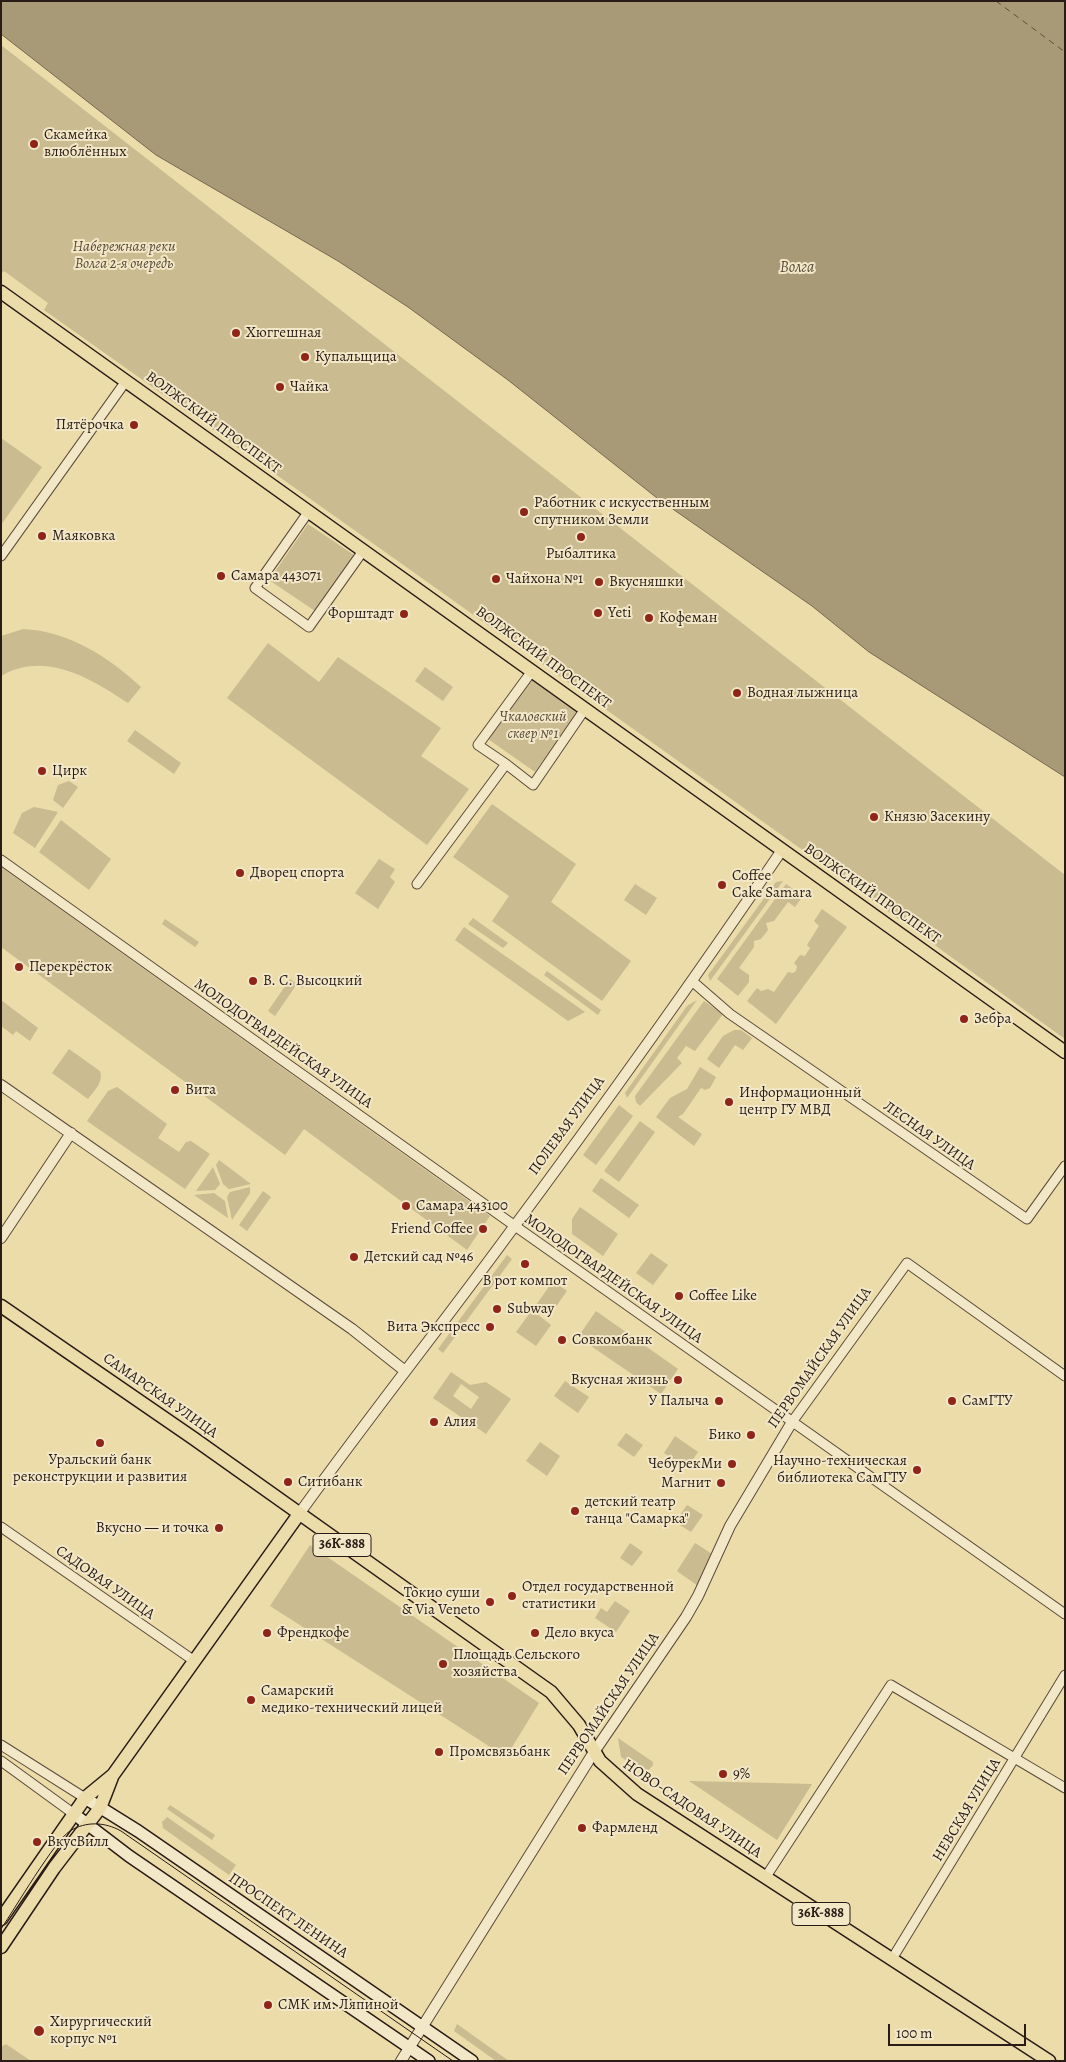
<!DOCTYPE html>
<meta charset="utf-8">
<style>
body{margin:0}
#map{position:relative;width:1066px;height:2062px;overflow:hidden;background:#ebdca9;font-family:Alegreya,serif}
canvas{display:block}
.frame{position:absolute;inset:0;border:2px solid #291b15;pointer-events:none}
.scale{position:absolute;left:888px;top:2024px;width:138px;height:22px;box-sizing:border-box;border:2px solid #291b15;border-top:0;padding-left:6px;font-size:15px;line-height:18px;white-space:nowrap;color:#291b15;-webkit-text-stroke:4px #f2e8c7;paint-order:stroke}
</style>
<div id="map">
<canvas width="1066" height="2062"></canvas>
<div class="frame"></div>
<div class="scale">100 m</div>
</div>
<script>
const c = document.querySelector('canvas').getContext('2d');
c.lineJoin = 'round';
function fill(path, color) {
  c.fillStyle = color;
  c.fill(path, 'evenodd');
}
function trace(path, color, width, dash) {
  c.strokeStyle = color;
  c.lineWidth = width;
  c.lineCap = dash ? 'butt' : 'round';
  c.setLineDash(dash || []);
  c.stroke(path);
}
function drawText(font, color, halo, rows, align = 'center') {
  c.font = font + ' Alegreya,serif';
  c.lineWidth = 4;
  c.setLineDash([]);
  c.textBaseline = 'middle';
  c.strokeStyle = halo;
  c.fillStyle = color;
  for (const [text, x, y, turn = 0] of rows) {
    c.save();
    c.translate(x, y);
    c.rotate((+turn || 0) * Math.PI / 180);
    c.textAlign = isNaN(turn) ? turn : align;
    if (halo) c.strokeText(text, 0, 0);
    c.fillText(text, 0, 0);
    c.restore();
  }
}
fill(new Path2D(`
 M1,45L1065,875V1039C726,794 383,550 44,310L48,303L4,271L1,274Z
 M1,438L42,467L1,525Z
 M308,524L354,555L315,611L269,580Z
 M23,629C68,631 109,657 141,687L128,703C91,679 46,650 1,676V636Z
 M268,643L319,682L338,657L441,728L421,756L469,789L427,845L227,698Z
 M425,667L453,687L443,701L415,681Z
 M532,679L578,712L535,772L488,739Z
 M135,730L181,763L174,774L127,741Z
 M69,781L78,787L63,808L53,800L58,785Z
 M492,804L576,864L551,902L631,961L602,1001L492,921L509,896L453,857Z
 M34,807L58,812L35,848L13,833L22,813Z
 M61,820L111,859L89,890L39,852Z
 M379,859L395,869L390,877L395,882L378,909L355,893Z
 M1,867L490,1216L467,1250L304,1129L285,1155L1,947Z
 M783,881L710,981L708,975L776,882Z
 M635,884L657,898L646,915L624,900Z
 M786,884L803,896L795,907L788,902L774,921L766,923L768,930L761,939L754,941V947L739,968L749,975V982L738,996L717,979Z
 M822,909L847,927L776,1024L747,1001L757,988L761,991L768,989L774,992L788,972L793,973L796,971L797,966L794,963L800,955L805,956L810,948L807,945L819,926L814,921Z
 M473,918L508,943L503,948L468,924Z
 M165,919L199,942L195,947L162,924Z
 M464,927L585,1012L568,1021L455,940Z
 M547,971L601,1010L598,1015L544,975Z
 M304,975L309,979L302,988L297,984L275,1016L268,1011L290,979L297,984Z
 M1,1000L38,1028L30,1041L16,1031L13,1035L1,1026Z
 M697,1000L627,1098L625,1093L687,1006Z
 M704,1001L723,1014L695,1051L686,1046L677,1058L682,1063L640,1106L636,1102L635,1096Z
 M734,1030H741L752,1038L743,1050L735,1045L719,1068L707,1059L723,1036Z
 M69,1049L100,1071C104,1082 94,1091 88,1099L52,1073Z
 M700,1067L716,1077L710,1088L705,1090L701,1088L683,1114L678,1117L702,1134L694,1146L656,1117L670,1098L687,1089Z
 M117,1087L167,1124L158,1138L179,1152L186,1142L191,1141L210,1154L185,1189L87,1121L108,1091Z
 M619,1105L633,1116L596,1165L583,1155Z
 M640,1121L655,1132L619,1182L604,1171Z
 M219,1160L251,1184L229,1189L223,1184L216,1165Z
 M213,1167L220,1184L215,1190L196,1191Z
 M601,1178L639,1205L629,1218L592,1191Z
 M250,1187V1193L232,1220L227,1197L230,1192Z
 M263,1191L271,1197L247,1231L239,1225Z
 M214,1193L225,1201L228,1218L194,1195Z
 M580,1207L618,1234L603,1256L572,1234V1219Z
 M651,1253L668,1265L653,1285L636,1273Z
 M507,1255L512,1259L443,1353L438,1349Z
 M553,1281L567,1291L550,1315L536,1305Z
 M532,1310L551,1325L536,1346L516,1332Z
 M596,1311L678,1369L661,1394L578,1337Z
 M451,1372L470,1385L486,1382L511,1399L486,1434L433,1398ZM461,1384L479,1397L471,1409L453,1396Z
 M565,1381L589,1397L578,1413L554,1396Z
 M626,1433L643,1445L634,1457L617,1445Z
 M675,1436L698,1452L687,1468L664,1453Z
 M540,1442L560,1456L547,1476L526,1461Z
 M687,1505L703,1515L691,1532L675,1522Z
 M630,1543L643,1552L632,1566L620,1558Z
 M695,1543L714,1555L698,1586L677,1571Z
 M310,1545L539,1703L506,1757L270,1606Z
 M615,1601L630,1611L616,1632L595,1618L601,1608L607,1612Z
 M618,1738L653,1762V1765L645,1774L621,1757Z
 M689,1781L812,1784L777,1840Z
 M170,1805L215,1835L212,1840L167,1809Z
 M167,1817L236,1865L229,1875L163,1828L162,1822Z
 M457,2024L509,2061H496L454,2031Z
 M6,2044L31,2061H1V2047Z`), '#cabb90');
const water = new Path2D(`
 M1,1H1065V777L869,652L812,606L657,498L508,380L408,307L338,261L156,155L1,34Z`);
fill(water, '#a99a77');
trace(water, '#766750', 1);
trace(new Path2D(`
 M996,1L1065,52`), '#5c4e3c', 1, [6, 5]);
const minor = new Path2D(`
 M309,511L255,588L309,627L363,551
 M1,556L126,381
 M506,764L533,785L585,709
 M1,860L515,1226L1065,1614
 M417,884L506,764L478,745L532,671
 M692,981L730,1014L1027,1219L1065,1166
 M792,1422L907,1263L1065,1376
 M1,1527L193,1660
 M1,1745L85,1798
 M1,1761L74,1814
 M765,1878L891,1685L1065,1788
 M892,1959L1065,1675`);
const tertiary = new Path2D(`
 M1,1085L352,1329L405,1371
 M1,1238L71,1133
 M299,1514C365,1422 435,1334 502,1243C598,1114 692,983 782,850
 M401,2061L594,1752L686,1617L698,1596L730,1526L792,1422`);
const secondary = new Path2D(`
 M85,1798L138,1831L472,2061
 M74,1814L129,1856L429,2061`);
const primary = new Path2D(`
 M1,292L1065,1052
 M1,1306L193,1438L551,1692L579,1725L600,1761L637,1794L1049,2061
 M1,1919L85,1798L113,1775L299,1514
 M1,1947L54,1868L100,1808L112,1777`);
trace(minor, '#5a4b3a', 11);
trace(tertiary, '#5a4b3a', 12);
trace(secondary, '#291b15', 14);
trace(primary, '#291b15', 15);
trace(minor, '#f2e8c7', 9);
trace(tertiary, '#f2e8c7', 10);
trace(secondary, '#f2e8c7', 11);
trace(primary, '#ebdca9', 12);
trace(new Path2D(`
 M1,1929C14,1910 55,1840 70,1831C86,1821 105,1822 121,1831L453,2061`), '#291b15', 1);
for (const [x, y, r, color] of [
 [34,144,5,"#8f2418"],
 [236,333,5,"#8f2418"],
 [305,357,5,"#8f2418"],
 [280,387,5,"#8f2418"],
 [134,425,5,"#8f2418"],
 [524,512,5,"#8f2418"],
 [42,536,5,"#8f2418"],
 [581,537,5,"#8f2418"],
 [221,576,5,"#8f2418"],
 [496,579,5,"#8f2418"],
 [599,582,5,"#8f2418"],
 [598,613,5,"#8f2418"],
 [404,614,5,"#8f2418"],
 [649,618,5,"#8f2418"],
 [737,693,5,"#8f2418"],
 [42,771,5,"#8f2418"],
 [874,817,5,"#8f2418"],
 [240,873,5,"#8f2418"],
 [722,885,5,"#8f2418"],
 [19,967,5,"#8f2418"],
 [253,981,5,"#8f2418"],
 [964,1019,5,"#8f2418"],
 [175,1090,5,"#8f2418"],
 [729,1102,5,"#8f2418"],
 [406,1206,5,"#8f2418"],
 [483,1229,5,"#8f2418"],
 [354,1257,5,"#8f2418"],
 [525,1264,5,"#8f2418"],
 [679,1296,5,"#8f2418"],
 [497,1309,5,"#8f2418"],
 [490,1327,5,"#8f2418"],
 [562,1340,5,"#8f2418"],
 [678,1380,5,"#8f2418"],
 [719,1401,5,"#8f2418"],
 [952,1401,5,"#8f2418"],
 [434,1422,5,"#8f2418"],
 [751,1435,5,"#8f2418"],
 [100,1443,5,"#8f2418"],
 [732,1464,5,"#8f2418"],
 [917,1470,5,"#8f2418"],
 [288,1482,5,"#8f2418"],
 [721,1483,5,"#8f2418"],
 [575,1511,5,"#8f2418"],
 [219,1528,5,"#8f2418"],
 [512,1596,5,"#8f2418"],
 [490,1602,5,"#8f2418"],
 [267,1633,5,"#8f2418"],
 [535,1633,5,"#8f2418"],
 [443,1664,5,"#8f2418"],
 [251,1700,5,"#8f2418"],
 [439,1752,5,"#8f2418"],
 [723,1774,5,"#8f2418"],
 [582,1828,5,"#8f2418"],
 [37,1842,5,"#8f2418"],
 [268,2005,5,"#8f2418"],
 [39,2031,6,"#8f2418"]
]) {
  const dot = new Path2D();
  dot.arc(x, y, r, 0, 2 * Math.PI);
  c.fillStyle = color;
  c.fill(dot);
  trace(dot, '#f2e8c7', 2);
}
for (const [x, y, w] of [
 [342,1545,58],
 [821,1914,58]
]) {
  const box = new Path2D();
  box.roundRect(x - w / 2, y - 11.5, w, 23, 4);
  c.fillStyle = '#f2e8c7';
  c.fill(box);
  trace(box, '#291b15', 1);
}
drawText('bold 14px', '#291b15', null, [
 ["36К-888",342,1545],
 ["36К-888",821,1914]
]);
drawText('15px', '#291b15', '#f2e8c7', [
 ["Скамейка",44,135],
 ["влюблённых",44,152],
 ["Хюггешная",246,333],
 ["Купальщица",315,357],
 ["Чайка",290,387],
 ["Пятёрочка",124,425,"right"],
 ["Работник с искусственным",534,503],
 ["спутником Земли",534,520],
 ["Маяковка",52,536],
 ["Рыбалтика",581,554,"center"],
 ["Самара 443071",231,576],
 ["Чайхона №1",506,579],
 ["Вкусняшки",609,582],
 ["Yeti",608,613],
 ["Форштадт",394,614,"right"],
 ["Кофеман",659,618],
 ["Водная лыжница",747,693],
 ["Цирк",52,771],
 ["Князю Засекину",884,817],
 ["Дворец спорта",250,873],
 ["Coffee",732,876],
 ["Cake Samara",732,893],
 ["Перекрёсток",29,967],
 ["В. С. Высоцкий",263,981],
 ["Зебра",974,1019],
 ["Вита",185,1090],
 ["Информационный",739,1093],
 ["центр ГУ МВД",739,1110],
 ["Самара 443100",416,1206],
 ["Friend Coffee",473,1229,"right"],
 ["Детский сад №46",364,1257],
 ["В рот компот",525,1281,"center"],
 ["Coffee Like",689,1296],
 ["Subway",507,1309],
 ["Вита Экспресс",480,1327,"right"],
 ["Совкомбанк",572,1340],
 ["Вкусная жизнь",668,1380,"right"],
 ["У Палыча",709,1401,"right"],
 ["СамГТУ",962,1401],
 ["Алия",444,1422],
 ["Бико",741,1435,"right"],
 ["Уральский банк",100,1460,"center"],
 ["реконструкции и развития",100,1477,"center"],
 ["Научно-техническая",907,1461,"right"],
 ["библиотека СамГТУ",907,1478,"right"],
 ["ЧебурекМи",722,1464,"right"],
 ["Ситибанк",298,1482],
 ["Магнит",711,1483,"right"],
 ["детский театр",585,1502],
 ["танца \"Самарка\"",585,1519],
 ["Вкусно — и точка",209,1528,"right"],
 ["Отдел государственной",522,1587],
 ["статистики",522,1604],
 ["Токио суши",480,1593,"right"],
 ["& Via Veneto",480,1610,"right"],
 ["Френдкофе",277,1633],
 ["Дело вкуса",545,1633],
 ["Площадь Сельского",453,1655],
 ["хозяйства",453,1672],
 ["Самарский",261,1691],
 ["медико-технический лицей",261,1708],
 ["Промсвязьбанк",449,1752],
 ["9%",733,1774],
 ["Фармленд",592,1828],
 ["ВкусВилл",47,1842],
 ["СМК им. Ляпиной",278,2005],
 ["Хирургический",50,2022],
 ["корпус №1",50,2039]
], 'left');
drawText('italic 15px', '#594b3a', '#f2e8c7', [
 ["Набережная реки",124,247],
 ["Волга 2-я очередь",124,264],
 ["Чкаловский",533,717],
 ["сквер №1",533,734]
]);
drawText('15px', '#291b15', '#f2e8c7', [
 ["ВОЛЖСКИЙ ПРОСПЕКТ",213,423,36],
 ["ВОЛЖСКИЙ ПРОСПЕКТ",543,658,36],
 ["ВОЛЖСКИЙ ПРОСПЕКТ",872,894,35],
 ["МОЛОДОГВАРДЕЙСКАЯ УЛИЦА",283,1044,35],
 ["ПОЛЕВАЯ УЛИЦА",567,1126,-54],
 ["ЛЕСНАЯ УЛИЦА",929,1136,35],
 ["МОЛОДОГВАРДЕЙСКАЯ УЛИЦА",613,1279,35],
 ["ПЕРВОМАЙСКАЯ УЛИЦА",820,1358,-55],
 ["САМАРСКАЯ УЛИЦА",160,1396,35],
 ["САДОВАЯ УЛИЦА",105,1583,35],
 ["ПЕРВОМАЙСКАЯ УЛИЦА",609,1704,-56],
 ["НОВО-САДОВАЯ УЛИЦА",692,1809,34],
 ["НЕВСКАЯ УЛИЦА",967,1810,-59],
 ["ПРОСПЕКТ ЛЕНИНА",288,1916,34]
]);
drawText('italic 16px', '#5c4e3c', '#f2e8c7', [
 ["Волга",797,268]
]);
</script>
